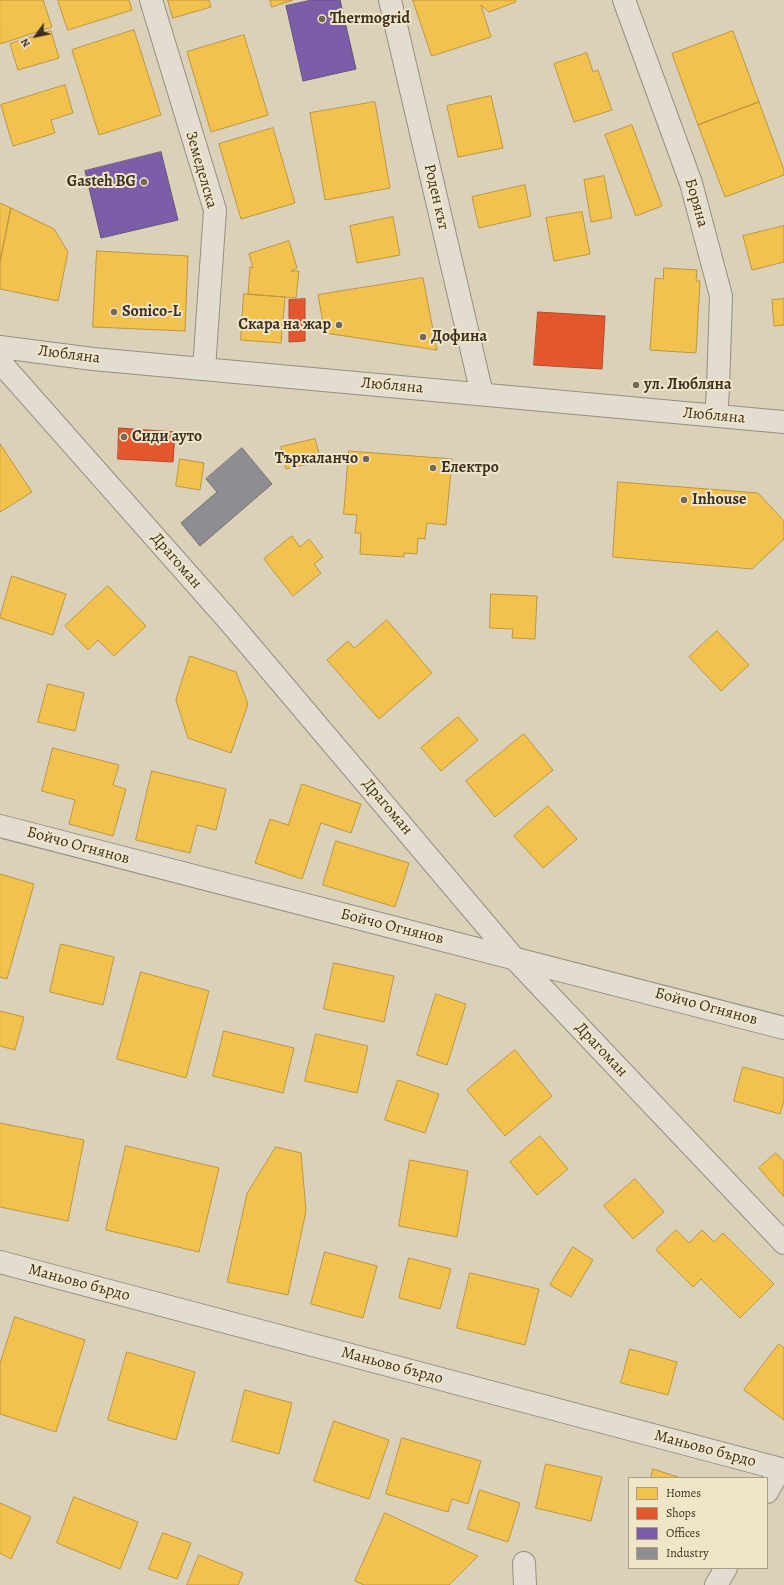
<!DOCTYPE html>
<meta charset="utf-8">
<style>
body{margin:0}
#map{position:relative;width:784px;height:1585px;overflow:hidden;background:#dbd1b8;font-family:Alegreya,serif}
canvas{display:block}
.legend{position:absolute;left:628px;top:1477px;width:140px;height:92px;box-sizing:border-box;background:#f1e5c8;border:1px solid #a99d86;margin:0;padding:5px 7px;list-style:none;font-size:12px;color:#3d3023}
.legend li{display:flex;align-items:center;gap:8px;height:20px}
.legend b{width:20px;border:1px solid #a99d86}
.north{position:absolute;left:16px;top:16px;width:40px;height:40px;-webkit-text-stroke:3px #f1e5c8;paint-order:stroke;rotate:237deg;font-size:11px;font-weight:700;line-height:16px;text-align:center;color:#3d3023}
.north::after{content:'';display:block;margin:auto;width:14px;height:18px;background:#3d3023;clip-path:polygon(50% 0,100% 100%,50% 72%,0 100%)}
</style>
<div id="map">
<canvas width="784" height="1585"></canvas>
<ul class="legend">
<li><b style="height:11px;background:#f2c14e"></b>Homes</li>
<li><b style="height:11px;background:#e4572e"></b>Shops</li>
<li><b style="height:11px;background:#7b5ea7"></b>Offices</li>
<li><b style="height:11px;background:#8d8d92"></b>Industry</li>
</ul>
<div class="north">N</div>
</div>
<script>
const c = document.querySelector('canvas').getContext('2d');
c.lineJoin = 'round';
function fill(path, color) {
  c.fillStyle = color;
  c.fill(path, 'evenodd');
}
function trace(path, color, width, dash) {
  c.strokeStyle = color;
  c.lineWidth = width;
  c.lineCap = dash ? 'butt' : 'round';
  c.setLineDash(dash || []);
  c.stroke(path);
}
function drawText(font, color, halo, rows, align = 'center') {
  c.font = font + ' Alegreya,serif';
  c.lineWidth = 4;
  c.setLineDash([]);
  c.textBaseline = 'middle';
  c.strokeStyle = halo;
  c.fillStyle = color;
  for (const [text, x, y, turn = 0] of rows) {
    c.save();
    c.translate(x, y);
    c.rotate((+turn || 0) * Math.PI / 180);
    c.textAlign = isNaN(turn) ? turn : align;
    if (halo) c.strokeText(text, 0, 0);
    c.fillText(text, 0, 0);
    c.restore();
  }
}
const homes = new Path2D(`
 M0,0H43L52,27L0,44Z
 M58,0H129L132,10L68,30Z
 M168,0H209L211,7L173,18Z
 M270,0H293L272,7Z
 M413,0H515L516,2L489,12L481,5L491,37L432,56Z
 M134,30L161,115L99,135L72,50Z
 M51,31L59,58L18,70L10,44Z
 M733,31L759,102L698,125L672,54Z
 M244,35L268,115L211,132L187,52Z
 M587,53L593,72L598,70L612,110L574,122L554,64Z
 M65,85L73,113L51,120L55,133L13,146L1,105Z
 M491,96L503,148L458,157L447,106Z
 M375,102L390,188L325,200L310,113Z
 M759,102L784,170V175L725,197L698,125Z
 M632,125L662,206L636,216L605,135Z
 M273,128L295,203L241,219L219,144Z
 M604,176L612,218L591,222L584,180Z
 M525,185L531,216L479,228L472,197Z
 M0,203L11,208L0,262Z
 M11,208L54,229L68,252L58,301L0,289V262Z
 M582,212L590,254L554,261L546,218Z
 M393,217L400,255L357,263L350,226Z
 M784,226V262L752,270L743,236Z
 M289,241L297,268L291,271H299L296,298L248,294L250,267L253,268L249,254Z
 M97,251L188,256L185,331L93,327Z
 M664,268L697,270L696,281H700L696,353L650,350L655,278L663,279Z
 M423,278L437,350L325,333L318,295Z
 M244,294L285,297L281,343L241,340Z
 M784,299V325L774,326L772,300Z
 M315,439L321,461L286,469L281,447Z
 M0,444L32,492L0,512Z
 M349,451L452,459L446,525L427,523L425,539L418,538L417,554L404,553V557L360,554L361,533H355L357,515L344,514Z
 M180,459L204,463L200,490L176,486Z
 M618,482L758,493L784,521V539L752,569L613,557Z
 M292,536L300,547L309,539L323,557L314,564L321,573L293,596L264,559Z
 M12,576L66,594L53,635L0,618Z
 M108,586L146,626L114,656L98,640L88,650L65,626Z
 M491,594L537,596L535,639L512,638L513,629L490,628Z
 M387,620L432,673L379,719L327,660L348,641L354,648Z
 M717,631L749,665L721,691L689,657Z
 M190,656L236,672L248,704L231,753L188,738L176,700Z
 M48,684L84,693L75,731L38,722Z
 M458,717L478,740L441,771L421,748Z
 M524,734L553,770L495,817L466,781Z
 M53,748L119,765L113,785L126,789L113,836L69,824L75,800L42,791Z
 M152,771L226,789L216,830L197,825L190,853L136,840Z
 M302,784L361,804L351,833L321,823L302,879L255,863L270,819L288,825Z
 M548,806L577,839L543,868L514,836Z
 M336,841L409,863L395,907L323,885Z
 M0,874L34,884L7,979L0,977Z
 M61,944L114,957L103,1005L50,992Z
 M334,963L394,976L384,1022L324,1009Z
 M141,972L209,991L186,1078L117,1059Z
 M436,994L466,1004L447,1065L417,1055Z
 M0,1011L24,1017L15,1050L0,1046Z
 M224,1031L294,1048L283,1093L213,1076Z
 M316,1034L368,1046L357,1093L305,1081Z
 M515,1050L552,1096L505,1136L467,1090Z
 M743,1067L784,1078V1101L780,1114L734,1101Z
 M398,1080L439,1094L425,1133L385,1120Z
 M0,1123L84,1140L68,1221L0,1207Z
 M540,1136L568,1169L537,1195L510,1162Z
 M126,1146L219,1168L199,1252L106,1230Z
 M276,1147L301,1153L306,1211L288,1295L227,1282L247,1194Z
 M776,1153L784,1162V1197L759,1168Z
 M410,1160L468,1171L457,1237L399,1226Z
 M635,1179L664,1212L633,1239L604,1206Z
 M676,1230L689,1243L702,1230L714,1242L723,1233L774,1284L740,1318L701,1279L693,1287L656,1250Z
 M573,1247L593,1260L571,1297L550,1285Z
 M325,1252L377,1266L363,1318L311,1304Z
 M409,1258L451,1269L440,1309L399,1298Z
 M470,1273L539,1289L525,1345L457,1328Z
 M15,1317L85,1340L56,1432L0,1414V1364Z
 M779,1344L784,1348V1420L744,1390Z
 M630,1349L677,1362L668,1395L621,1383Z
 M127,1352L195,1372L176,1440L108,1420Z
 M245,1390L292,1403L279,1454L232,1441Z
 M334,1421L389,1440L369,1499L314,1481Z
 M402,1438L481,1461L468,1504L452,1499L448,1512L386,1494Z
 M546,1464L602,1477L591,1521L536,1508Z
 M653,1469L681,1478H651Z
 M480,1490L520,1503L508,1542L468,1529Z
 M74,1497L138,1522L120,1569L57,1543Z
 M0,1503L31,1517L11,1559L0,1553Z
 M385,1513L478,1556L449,1585H364L355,1581Z
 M163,1533L191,1543L177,1579L149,1569Z
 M199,1555L243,1573L238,1585H187Z`);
fill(homes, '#f2c14e');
trace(homes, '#bc9641', 1);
const shops = new Path2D(`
 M305,299V341L289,342V300Z
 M538,312L605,316L602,369L534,365Z
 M119,428L175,432L173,462L118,459Z`);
fill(shops, '#e4572e');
trace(shops, '#b24b2b', 1);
const offices = new Path2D(`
 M312,0H340L356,69L303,81L286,6Z
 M161,152L178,220L101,238L85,171Z`);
fill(offices, '#7b5ea7');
trace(offices, '#68507f', 1);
const industry = new Path2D(`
 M242,448L272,484L200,546L181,523L217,492L206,479Z`);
fill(industry, '#8d8d92');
trace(industry, '#757171', 1);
const minor = new Path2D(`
 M151,0L215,210L204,369
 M390,0L482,394
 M624,0L691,183L721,296L718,389L716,416
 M0,347L93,359L784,422
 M0,362L229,621L513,957L784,1243
 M0,826L784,1028
 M0,1262L784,1470
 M767,1492L780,1469
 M524,1563L525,1585
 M716,1585L726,1568`);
trace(minor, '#968e7f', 24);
trace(minor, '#e3ddd1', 22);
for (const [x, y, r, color] of [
 [322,19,4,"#746857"],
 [144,182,4,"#746857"],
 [114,312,4,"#746857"],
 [339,325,4,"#746857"],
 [423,337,4,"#746857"],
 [636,385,4,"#746857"],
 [124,437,4,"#746857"],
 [366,459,4,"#746857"],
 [433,468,4,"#746857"],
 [684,500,4,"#746857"]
]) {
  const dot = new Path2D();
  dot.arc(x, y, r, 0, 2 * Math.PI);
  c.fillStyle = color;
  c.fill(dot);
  trace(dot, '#f1e5c8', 1.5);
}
drawText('bold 16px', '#3d3023', '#f1e5c8', [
 ["Thermogrid",330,19],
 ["Gasteh BG",136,182,"right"],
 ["Sonico-L",122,312],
 ["Скара на жар",331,325,"right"],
 ["Дофина",431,337],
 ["ул. Любляна",644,385],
 ["Сиди ауто",132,437],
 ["Търкаланчо",358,459,"right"],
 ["Електро",441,468],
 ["Inhouse",692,500]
], 'left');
drawText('16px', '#3d3023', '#f1e5c8', [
 ["Земеделска",201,170,74],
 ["Роден кът",436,197,77],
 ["Боряна",696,203,74],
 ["Любляна",69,355,7],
 ["Любляна",392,386,5],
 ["Любляна",714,416,5],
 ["Драгоман",176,561,49],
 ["Драгоман",387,807,50],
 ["Бойчо Огнянов",78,846,15],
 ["Бойчо Огнянов",392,927,14],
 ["Бойчо Огнянов",706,1007,15],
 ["Драгоман",601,1050,47],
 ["Маньово бърдо",79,1283,15],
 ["Маньово бърдо",392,1366,15],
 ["Маньово бърдо",705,1449,15]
]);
</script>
